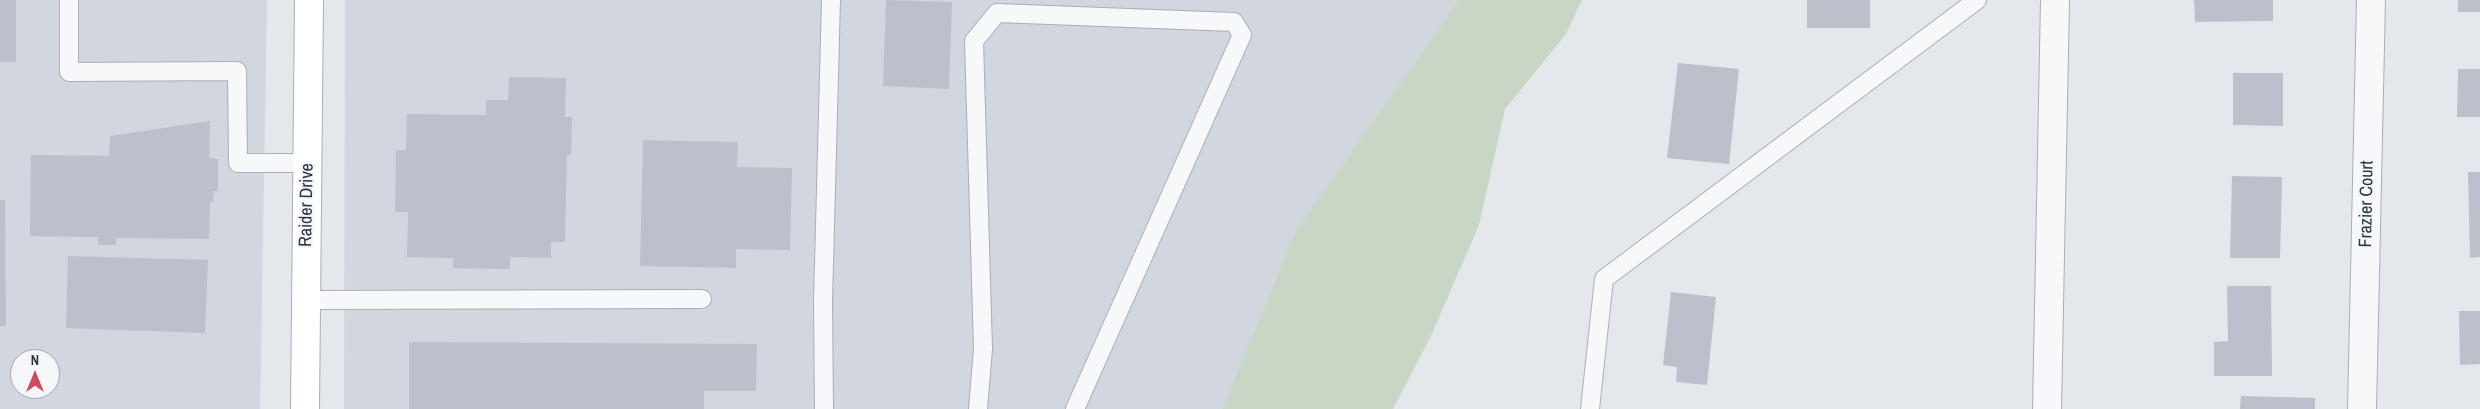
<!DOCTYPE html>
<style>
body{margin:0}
#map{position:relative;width:2480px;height:409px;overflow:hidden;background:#e4e7ec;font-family:"Archivo Narrow",sans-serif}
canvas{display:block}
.north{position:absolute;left:10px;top:349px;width:50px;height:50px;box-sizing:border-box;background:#f4f6f9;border:1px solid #a4a8b1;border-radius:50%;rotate:0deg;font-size:14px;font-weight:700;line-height:20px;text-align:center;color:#2b3445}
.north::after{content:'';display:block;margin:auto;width:18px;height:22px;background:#d1495b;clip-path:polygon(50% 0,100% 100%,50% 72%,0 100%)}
</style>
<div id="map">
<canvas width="2480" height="409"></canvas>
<div class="north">N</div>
</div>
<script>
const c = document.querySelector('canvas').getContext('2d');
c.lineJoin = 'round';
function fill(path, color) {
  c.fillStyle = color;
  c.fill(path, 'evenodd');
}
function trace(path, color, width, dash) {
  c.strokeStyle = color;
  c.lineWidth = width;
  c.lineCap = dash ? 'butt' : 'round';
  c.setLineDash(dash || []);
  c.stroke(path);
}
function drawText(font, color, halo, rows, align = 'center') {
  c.font = font + ' "Archivo Narrow",sans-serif';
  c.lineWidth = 5;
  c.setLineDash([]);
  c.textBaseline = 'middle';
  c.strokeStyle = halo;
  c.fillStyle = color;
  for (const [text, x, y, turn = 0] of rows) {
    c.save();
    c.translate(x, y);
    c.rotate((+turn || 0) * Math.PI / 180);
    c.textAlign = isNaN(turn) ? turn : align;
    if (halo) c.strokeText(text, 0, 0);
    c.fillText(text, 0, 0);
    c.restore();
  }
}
fill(new Path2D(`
 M0,0H267L260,409H0ZM20,359H50V389H20Z
 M345,0H1459L1296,230L1222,409H344Z`), '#d2d6de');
fill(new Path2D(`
 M1459,0H1582L1566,34L1505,109L1479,225L1431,336L1393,409H1222L1296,230Z`), '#c9d6c5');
fill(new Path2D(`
 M0,0H16V62H0Z
 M886,0L952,2L949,89L883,86Z
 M1807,0H1870V28H1807Z
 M2194,0H2273V21L2195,22Z
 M2458,0H2480V12H2458Z
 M1678,63L1739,69L1729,164L1667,158Z
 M2458,69H2480V117H2457Z
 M2233,73H2283V126L2233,125Z
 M509,77L566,78L565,117H572L571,155H567L565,242H551V258L510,257V269L453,268V258L407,257L408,212H395L396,150H406L407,114L486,115V100H508Z
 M210,121L209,158L218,159V191H214L213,202H210L209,239L116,238V245H98V237L30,236L31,155L109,156L110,136Z
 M643,140L738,142L737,167L792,168L790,250L736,249V268L640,266Z
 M2468,172H2480V257L2470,258Z
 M2232,176L2282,177L2280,258H2230Z
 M0,200H5L6,326H0Z
 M68,256L208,260L205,333L66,328Z
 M2227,286H2271L2272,376H2214V342L2228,341Z
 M1671,292L1716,297L1707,385L1676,382L1677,367L1663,365Z
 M2459,311H2480V364L2460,365Z
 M409,342L757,344L756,391H704V409H409Z
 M2241,396L2315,398V409H2240Z`), '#bbc0ca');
const service = new Path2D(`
 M69,0V72L237,71L238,163H307
 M306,300L702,299
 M824,409L823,301L831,0
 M978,409L983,349L974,41L997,13L1234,22L1242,35L1075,409
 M1590,409L1604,279L1977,0`);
const minor = new Path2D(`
 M2047,409L2055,0
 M2362,409L2371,0`);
const secondary = new Path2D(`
 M305,409L309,0`);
trace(service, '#a9aeb7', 20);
trace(minor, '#a9aeb7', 30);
trace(secondary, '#a9aeb7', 30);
trace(service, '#f7f8fa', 18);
trace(minor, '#f7f8fa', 28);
trace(secondary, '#fff', 28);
drawText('18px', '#2b3445', '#f4f6f9', [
 ["Frazier Court",2367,204,-89],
 ["Raider Drive",307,205,-89]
]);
</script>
